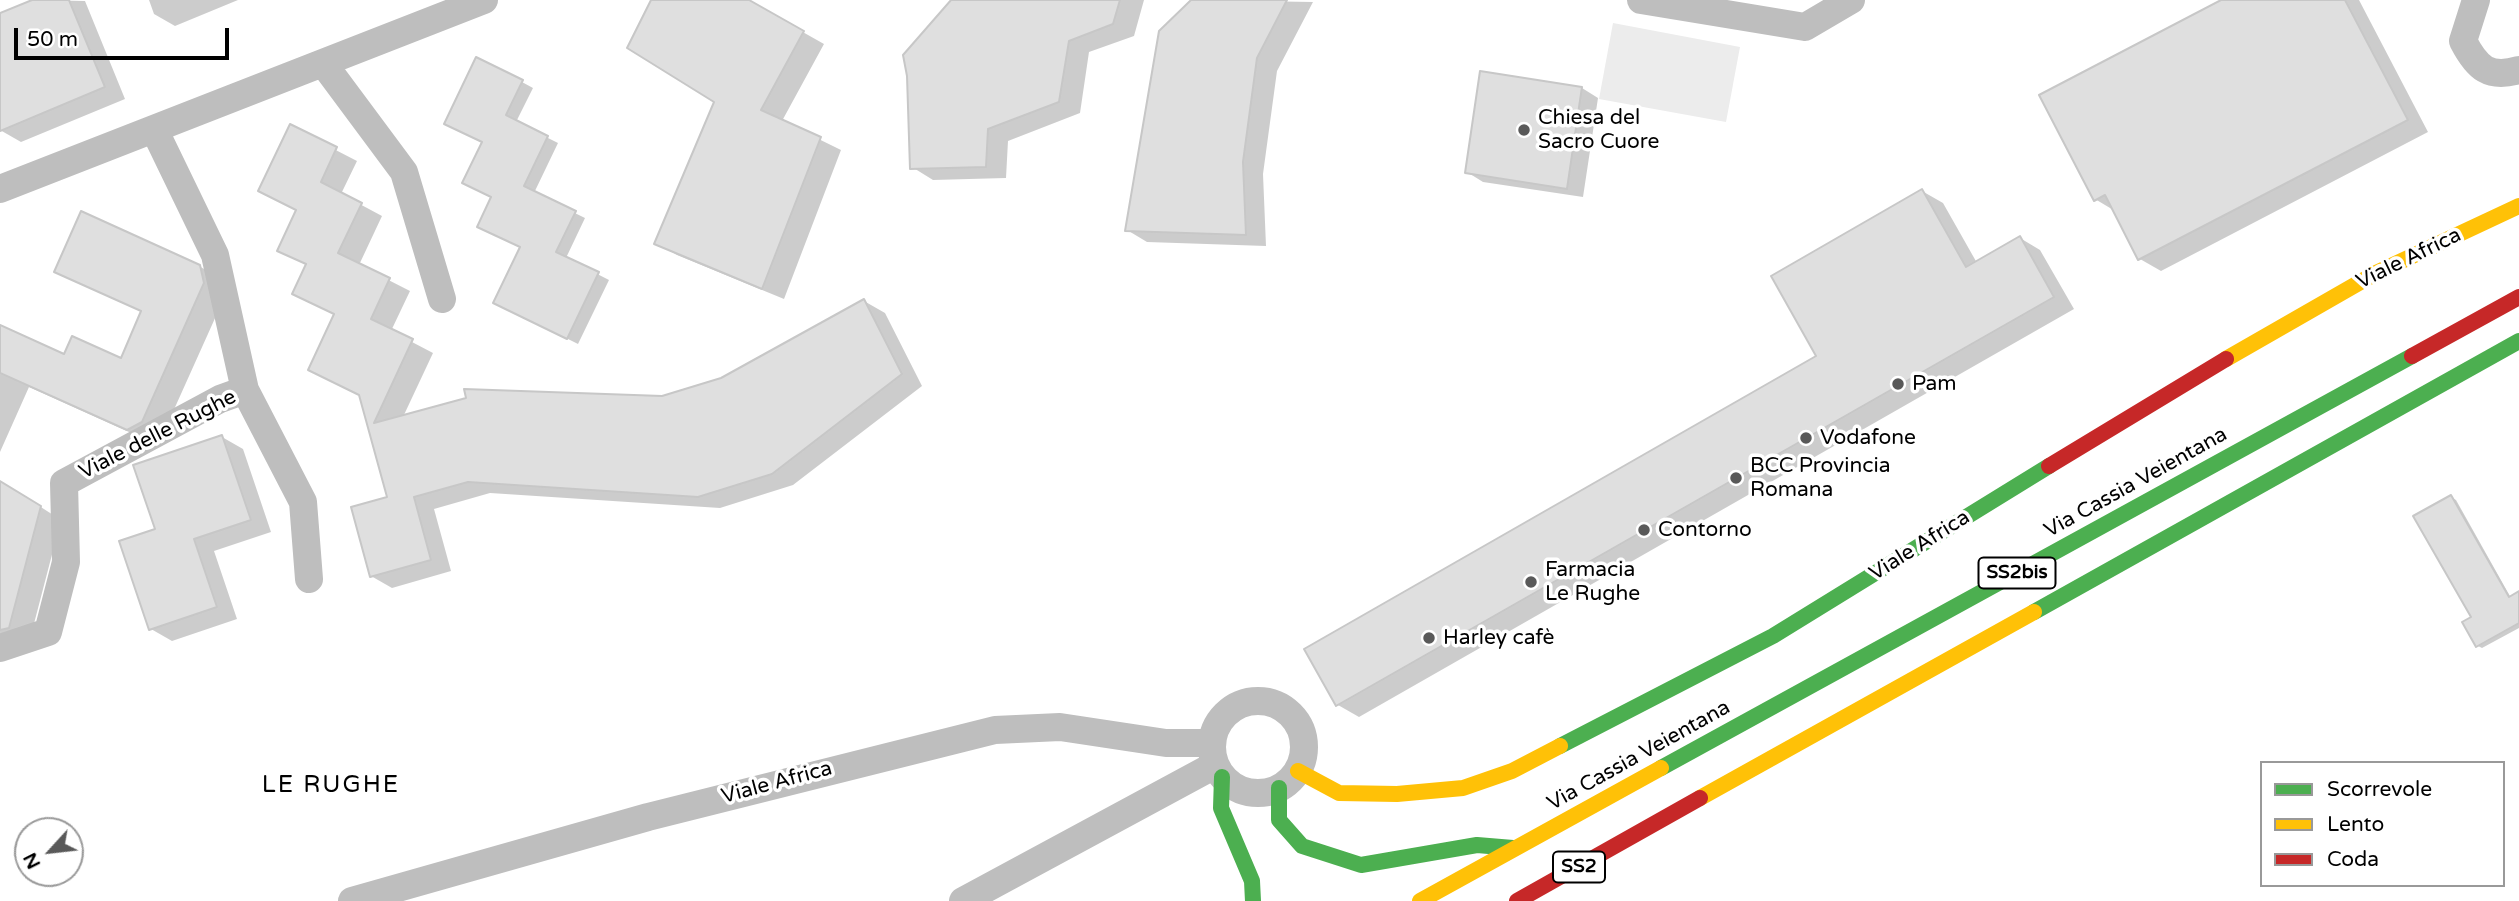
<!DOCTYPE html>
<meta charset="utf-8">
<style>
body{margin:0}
#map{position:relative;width:2519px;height:901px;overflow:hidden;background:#fff;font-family:"Varela Round",sans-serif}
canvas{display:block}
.legend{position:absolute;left:2260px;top:761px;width:245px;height:126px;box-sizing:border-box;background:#fff;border:2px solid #999;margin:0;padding:9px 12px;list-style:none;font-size:21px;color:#000}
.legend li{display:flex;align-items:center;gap:14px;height:35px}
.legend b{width:35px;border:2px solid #999}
.north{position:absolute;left:14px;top:817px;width:70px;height:70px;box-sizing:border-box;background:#fff;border:2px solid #999;border-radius:50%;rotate:243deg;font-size:19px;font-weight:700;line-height:28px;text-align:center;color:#000}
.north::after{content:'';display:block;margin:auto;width:24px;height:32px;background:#595959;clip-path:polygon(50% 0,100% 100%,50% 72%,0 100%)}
.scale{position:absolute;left:14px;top:28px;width:215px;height:32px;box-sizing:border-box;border:4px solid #000;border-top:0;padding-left:9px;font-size:21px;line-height:24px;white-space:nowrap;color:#000;-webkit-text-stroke:5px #fff;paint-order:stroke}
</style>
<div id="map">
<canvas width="2519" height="901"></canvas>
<ul class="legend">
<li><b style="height:9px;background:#4caf50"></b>Scorrevole</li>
<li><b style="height:9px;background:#ffc107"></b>Lento</li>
<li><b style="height:9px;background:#c62828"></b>Coda</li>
</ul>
<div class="north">N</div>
<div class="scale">50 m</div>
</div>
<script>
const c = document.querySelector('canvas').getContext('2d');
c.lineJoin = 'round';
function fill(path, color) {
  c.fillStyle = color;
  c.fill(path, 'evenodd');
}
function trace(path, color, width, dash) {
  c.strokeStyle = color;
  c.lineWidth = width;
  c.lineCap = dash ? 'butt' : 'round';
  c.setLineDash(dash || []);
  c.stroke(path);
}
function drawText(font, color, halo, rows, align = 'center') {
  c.font = font + ' "Varela Round",sans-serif';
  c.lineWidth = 7;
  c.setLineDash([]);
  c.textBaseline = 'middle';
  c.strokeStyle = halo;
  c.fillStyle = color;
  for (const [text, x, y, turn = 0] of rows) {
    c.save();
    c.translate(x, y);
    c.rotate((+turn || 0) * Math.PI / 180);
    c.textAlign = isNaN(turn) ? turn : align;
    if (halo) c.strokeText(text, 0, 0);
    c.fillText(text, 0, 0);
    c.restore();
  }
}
fill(new Path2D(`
 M1613,23L1740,47L1726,122L1599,99Z`), '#ececec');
fill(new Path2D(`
 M37,0L85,1L125,99L21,142L0,130V15Z
 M149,0H238L175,26L154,14Z
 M653,0H746L824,44L782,121L841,150L784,299L677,255L657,243L716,101Z
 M954,0H1144L1134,36L1089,52L1080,113L1008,141L1006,178L933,180L912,167Z
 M1193,0L1313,2L1277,71L1263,174L1266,246L1147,242L1127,230Z
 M2225,0H2359L2428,132L2161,271L2140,259L2115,211L2095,199Z
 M522,82L533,88L516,122L558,143L534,193L585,218L566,258L609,280L578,344L506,308L522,247L493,198L464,183Z
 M1582,88L1598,98L1583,197L1483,182L1467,172Z
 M291,127L357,161L341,194L382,216L359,265L410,291L391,331L433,353L403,417L662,397L722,380L864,301L885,313L922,386L793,485L720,508L490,493L434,509L451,571L392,588L371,576L389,498L361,396L310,370L336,315L294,293L308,266L279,250L298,210Z
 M1922,191L1943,203L1977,263L2020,238L2040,250L2074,309L1359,717L1338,705L1819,356Z
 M199,266L221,279L225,296L163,434L149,441L29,387L0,452V327L65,356L121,360L142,312L56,271Z
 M222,437L243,449L271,532L214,551L237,619L172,641L151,629L157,530Z
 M0,494L33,502L61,520L30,639L0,654Z
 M2451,497L2456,500L2511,598L2519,593V628L2482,648L2478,646Z`), '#0003');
const building = new Path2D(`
 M32,0H69L105,87L0,131V13Z
 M651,0H749L804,31L761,110L821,137L762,289L654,244L714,102L627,48Z
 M951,0H1120L1113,24L1069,41L1059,102L988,129L986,167L910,169L907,76L903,55Z
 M1191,0H1287L1257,58L1243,162L1246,235L1125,231L1159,31Z
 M2221,0H2345L2408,120L2138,260L2105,195L2094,201L2039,95Z
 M476,57L523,80L506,115L548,136L524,186L576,211L556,252L599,272L567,339L493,303L520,247L477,227L491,197L462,183L482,142L444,124Z
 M1480,71L1582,87L1567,189L1465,173Z
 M290,124L337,147L321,182L362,203L338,253L390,278L371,319L413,339L374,423L466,398L464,389L662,396L721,378L864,299L902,374L772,474L698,497L468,482L414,497L431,560L370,577L351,507L387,497L359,395L308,370L334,314L292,294L306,264L277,251L296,210L258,191Z
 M1922,189L1966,267L2020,236L2054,297L1336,706L1304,649L1816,356L1771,276Z
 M81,211L200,265L204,283L142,422L127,430L0,373V325L64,354L72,336L121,358L141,311L54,272Z
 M222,435L251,520L194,539L217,607L149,630L119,541L155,529L133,465Z
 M0,481L41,506L9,628L0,630Z
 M2451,495L2509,597L2519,591V623L2476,647L2462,622L2471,617L2413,516Z`);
fill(building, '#dfdfdf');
trace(building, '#c7c7c7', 2);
trace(new Path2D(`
 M1641,0L1805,27L1851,0
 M2476,0L2463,41C2477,68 2489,79 2519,70
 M323,63L404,172L442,299
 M154,129L215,255L245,390L303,502L309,579
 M0,189L484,0
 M0,648L48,632L66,562L64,483L220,399L245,390
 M1212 747a46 46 0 1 1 92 0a46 46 0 1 1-92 0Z
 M352,901L648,817L995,730L1060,727L1166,743H1211
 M963,901L1215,765`), '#bebebe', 28);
trace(new Path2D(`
 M2034,612L2519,341
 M1560,746L1773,636L2049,466
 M1661,768L2412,356
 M1222,777L1221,808L1252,881L1253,901
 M1279,788V820L1302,846L1361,865L1477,845L1513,848`), '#4caf50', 16);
trace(new Path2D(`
 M2226,359L2376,273L2519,206
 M1298,771L1339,793L1397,794L1463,788L1512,771L1560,746
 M1700,798L2034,612
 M1420,901L1661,768`), '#ffc107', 16);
trace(new Path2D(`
 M2412,356L2519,297
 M2049,466L2226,359
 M1517,901L1700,798`), '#c62828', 16);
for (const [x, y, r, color] of [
 [1524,130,7,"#595959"],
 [1898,384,7,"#595959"],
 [1806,438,7,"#595959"],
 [1736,478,7,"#595959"],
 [1644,530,7,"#595959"],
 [1531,582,7,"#595959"],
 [1429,638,7,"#595959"]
]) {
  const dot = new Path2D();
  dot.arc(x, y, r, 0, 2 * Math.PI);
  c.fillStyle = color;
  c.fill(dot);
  trace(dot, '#fff', 2.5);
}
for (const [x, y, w] of [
 [2017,573,77],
 [1579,867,52]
]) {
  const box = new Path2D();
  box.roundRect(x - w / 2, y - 15.5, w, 31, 5);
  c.fillStyle = '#fff';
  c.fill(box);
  trace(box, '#000', 2);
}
drawText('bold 19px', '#000', null, [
 ["SS2bis",2017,573],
 ["SS2",1579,867]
]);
drawText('21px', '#000', '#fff', [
 ["Chiesa del",1538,118],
 ["Sacro Cuore",1538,142],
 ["Pam",1912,384],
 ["Vodafone",1820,438],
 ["BCC Provincia",1750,466],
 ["Romana",1750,490],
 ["Contorno",1658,530],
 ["Farmacia",1545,570],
 ["Le Rughe",1545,594],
 ["Harley cafè",1443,638]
], 'left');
drawText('21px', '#000', '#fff', [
 ["Viale Africa",2409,259,-26],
 ["Viale delle Rughe",158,435,-27],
 ["Via Cassia Veientana",2136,483,-29],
 ["Viale Africa",1920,546,-32],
 ["Via Cassia Veientana",1639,756,-29],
 ["Viale Africa",777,783,-15]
]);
c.letterSpacing = '2px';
drawText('24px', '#000', '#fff', [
 ["LE RUGHE",331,786]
]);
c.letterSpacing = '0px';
</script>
